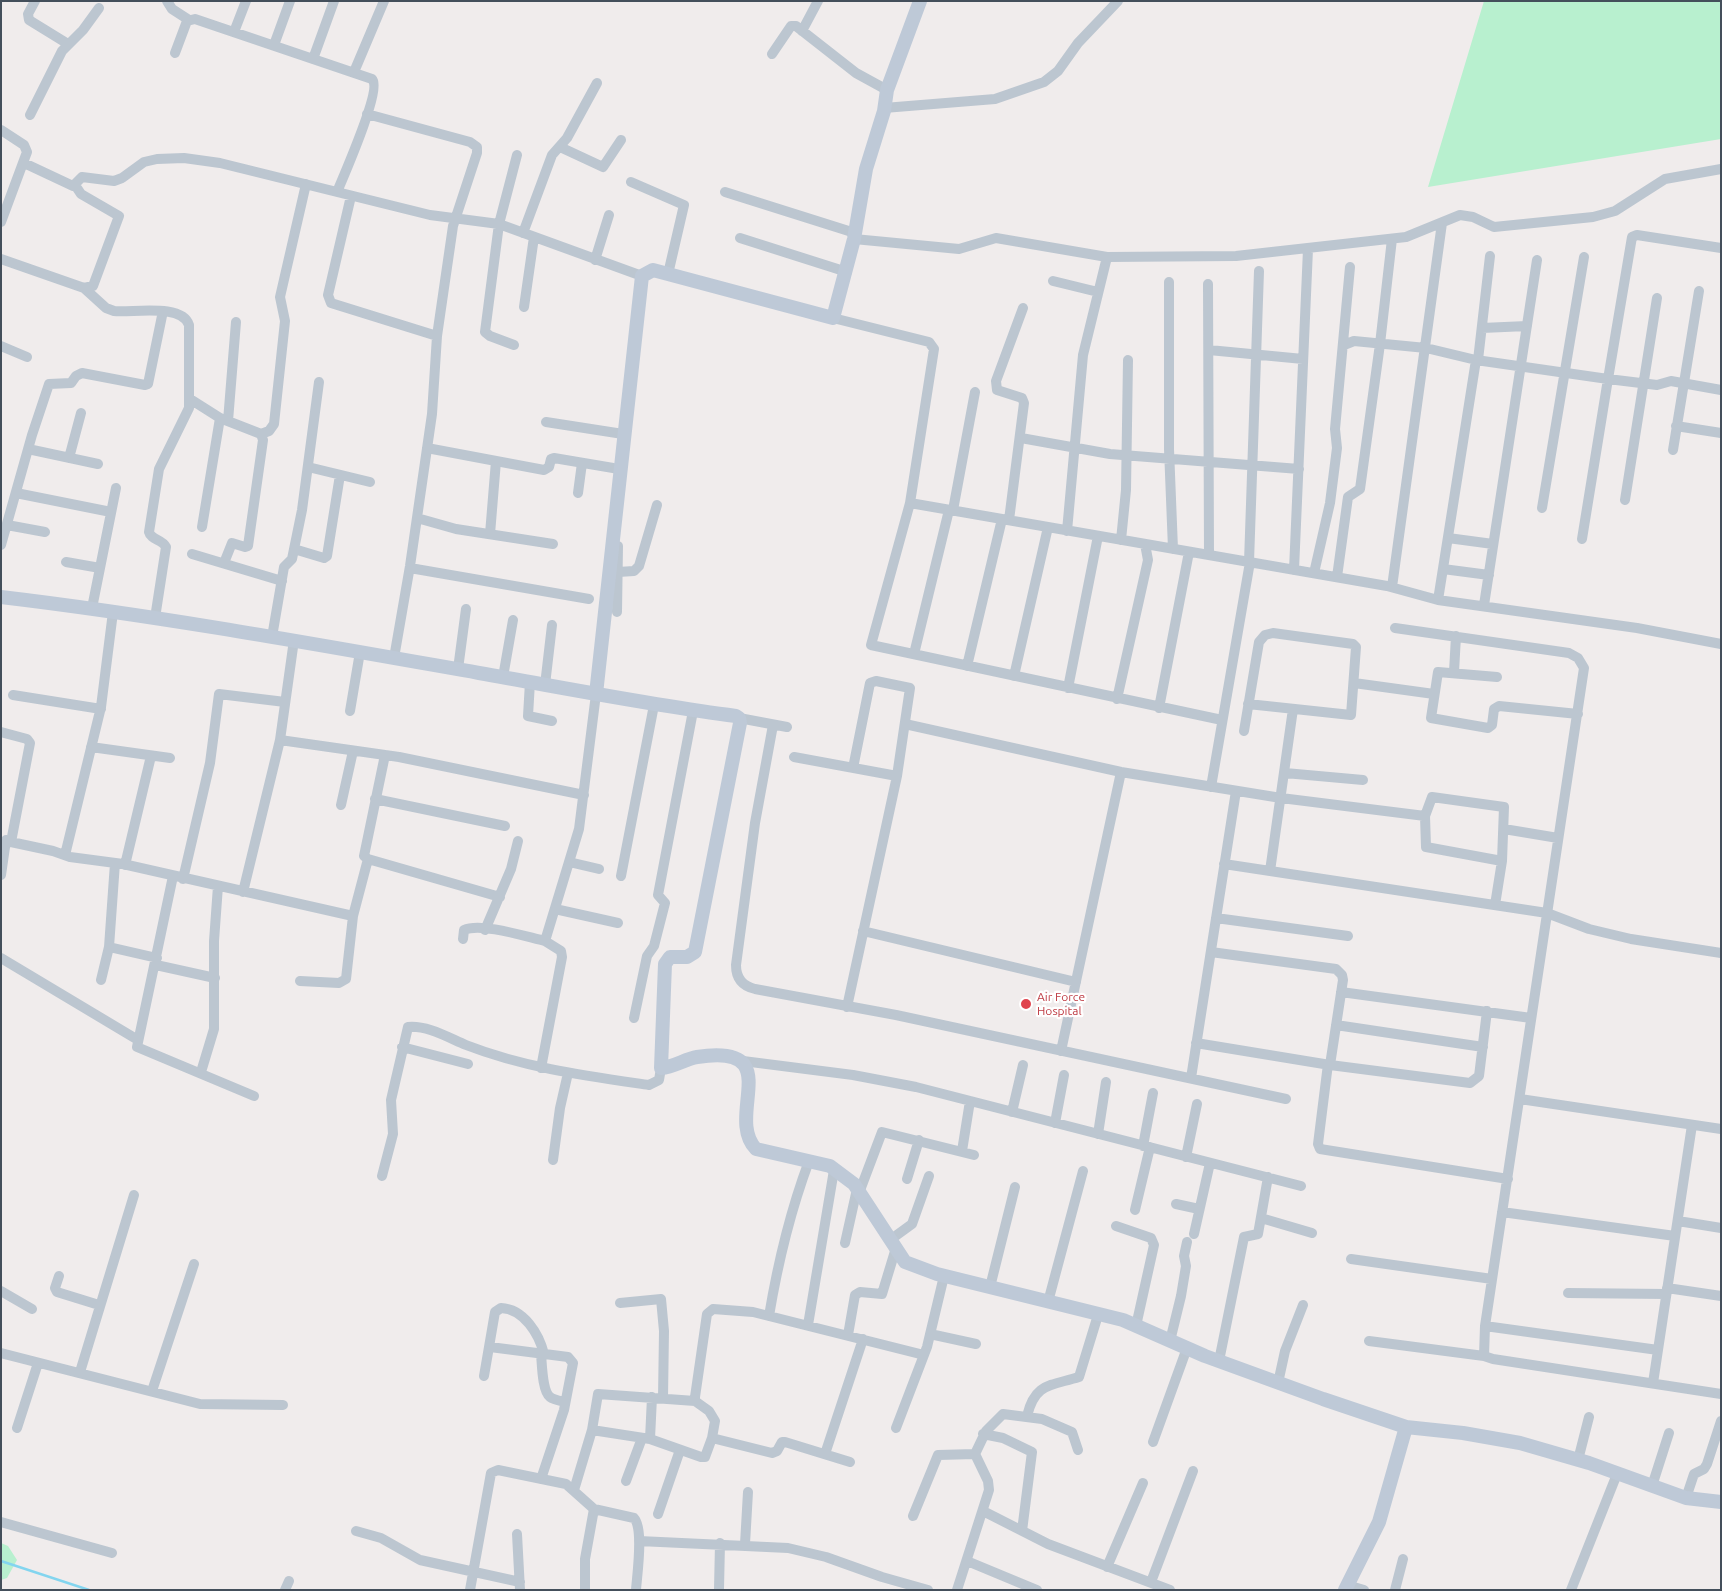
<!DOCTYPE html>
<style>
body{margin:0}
#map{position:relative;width:1722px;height:1591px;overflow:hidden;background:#f0ecec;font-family:Ubuntu,sans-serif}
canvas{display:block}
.frame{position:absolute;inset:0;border:2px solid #444f5b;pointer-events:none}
</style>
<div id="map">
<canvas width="1722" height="1591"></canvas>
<div class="frame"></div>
</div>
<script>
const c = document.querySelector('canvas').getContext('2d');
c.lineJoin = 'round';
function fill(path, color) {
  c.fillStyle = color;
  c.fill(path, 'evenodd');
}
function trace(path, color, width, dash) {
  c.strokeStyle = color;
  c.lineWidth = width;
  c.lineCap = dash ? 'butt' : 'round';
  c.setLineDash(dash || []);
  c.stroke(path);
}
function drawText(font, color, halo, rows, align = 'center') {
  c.font = font + ' Ubuntu,sans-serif';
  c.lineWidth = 4.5;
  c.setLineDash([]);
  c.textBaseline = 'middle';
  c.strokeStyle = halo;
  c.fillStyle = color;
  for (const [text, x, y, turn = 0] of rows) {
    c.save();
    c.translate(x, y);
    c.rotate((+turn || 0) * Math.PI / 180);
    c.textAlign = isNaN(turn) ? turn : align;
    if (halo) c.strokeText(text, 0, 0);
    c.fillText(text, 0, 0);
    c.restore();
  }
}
fill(new Path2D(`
 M1484,1H1721V139L1428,187Z
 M1,1543L8,1546L17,1560L7,1578L1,1580Z`), '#b8f0cf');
trace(new Path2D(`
 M1,1561L89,1590`), '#83d5ef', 2.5);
trace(new Path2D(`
 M35,1L28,14L29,20L68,44
 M167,1L172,9L189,20
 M802,31L818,1
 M234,32L246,1
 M274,45L290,1
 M175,53L187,21L195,19L372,79C382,89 344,175 337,192
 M772,54L791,26H796L856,73L887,90
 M313,59L334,1
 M354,72L384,1
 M884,108L995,99L1044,82L1058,71L1078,43L1118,1
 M367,114L470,142L477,147V153L453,226L437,336L432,414L410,566L394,658
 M30,115L62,51L83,30L99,8
 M1,130L24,145L27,152L1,222
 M560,147L603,167L621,140
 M24,163L73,186L82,177L114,181L122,178L144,162L157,159L184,158L220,163L430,215L499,224L642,276
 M631,182L684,205L668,274
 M725,192L855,233
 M351,196L328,295L331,303L437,336
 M523,233L552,155L567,138L597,83
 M740,238L847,272
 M854,239L959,249L996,238L1107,257L1236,256L1406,237L1460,215L1473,217L1494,227L1593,217L1615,211L1665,179L1721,169
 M1,259L84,288L93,286L119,216L81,194L75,185
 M595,260L609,215
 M1053,281L1098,292
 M1169,282V449L1173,549
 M1208,284L1209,555
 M84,288L106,308L114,311C132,313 182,303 189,325V408L159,469L149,532C151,540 162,539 166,547L155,618
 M524,307L534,237
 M833,318L929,342L934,349L910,503L871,645L1222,720
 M1482,328L1527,326
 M514,345L490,336L485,332L499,224L517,155
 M1344,345L1354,341L1426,348L1476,360L1608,379L1632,237L1637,235L1721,248
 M1,346L27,357
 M1209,350L1303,359
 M1478,360L1490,256
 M190,399L220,418L261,434L263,440L248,546L245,547L232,543L224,563
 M228,421L236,322
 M546,422L623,434
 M1676,426L1721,433
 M261,434L269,431L274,424L285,321L280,297L306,184
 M1021,438L1110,454L1299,469
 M427,448L544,470L549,467L551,459L554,458L619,469
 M28,449L98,464
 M1673,450L1699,291
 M69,458L81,413
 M308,467L370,482
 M16,493L111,512
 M578,493L582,463
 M1625,500L1657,298
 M910,503L1387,586L1438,600L1637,628L1721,644
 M1542,508L1584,257
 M953,510L975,392
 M417,518L456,529L553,544
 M1009,520L1024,403L1022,398L997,390L996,381L1023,308
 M7,525L45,532
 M202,527L220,418
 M1067,531L1083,355L1107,257
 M490,534L496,461
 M1448,538L1493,544
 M1582,539L1608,379L1657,385L1671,381L1721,390
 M1121,540L1126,490L1128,360
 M1,545L32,435L49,384L71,383L76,376L82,373L145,385L148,384L163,311
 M294,549L324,558L327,556L340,475
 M192,554L282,581
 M66,562L100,568
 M1249,562L1259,271
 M410,568L589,599
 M1443,569L1489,575
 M1294,570L1308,249
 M618,572L634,571L639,566L657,505
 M1314,573L1330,503L1337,448L1335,429L1350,267
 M1337,577L1348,497L1360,489L1380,344L1392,239
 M1392,587L1442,223
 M1438,600L1476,360
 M1484,605L1537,260
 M92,608L116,488
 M617,612L618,546
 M1395,628L1569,653L1578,658L1584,668L1485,1326L1484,1356L1493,1359L1721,1394
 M272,637L284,567L292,559L302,510L319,382
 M914,654L949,510
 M967,666L1002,519
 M458,669L466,609
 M1454,672L1456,636
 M1014,676L1048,527
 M503,677L513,620
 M1497,677L1438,672L1431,718L1488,728L1492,725L1494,709L1499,706L1578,714
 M530,682L528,716L552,721
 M1354,683L1434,694
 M545,685L552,625
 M1068,688L1098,536
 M13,695L101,709
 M1117,699L1148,560L1145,544
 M1159,708L1189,552
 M350,711L360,652
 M739,718L787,727
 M905,724L1121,772L1281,798L1425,816
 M773,725L755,823L736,965C736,978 742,986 755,989L896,1015L1286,1099
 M1244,731L1259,642L1265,635L1273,633L1353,644L1356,647L1351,715L1248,704
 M1,732L27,739L30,743L11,842L53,851L70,857L123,864L353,916
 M280,740L399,757L584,795
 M91,747L170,758
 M385,755L364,856L368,859L500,897
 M794,757L897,776
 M1285,773L1363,780
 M1211,787L1250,562
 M375,799L505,826
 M341,805L353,751
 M1504,829L1558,838
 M65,855L101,707L113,612
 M569,862L599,869
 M1224,864L1547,913L1589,929L1631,939L1721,953
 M125,865L151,756
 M1270,871L1293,709
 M1,875L6,840
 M173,876L137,1047L254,1096
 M621,876L654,705
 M183,879L210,763L219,694L285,702
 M243,892L280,740L294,640
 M1495,905L1502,861L1504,807L1432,797L1425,816L1426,847L1502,861
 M555,909L618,923
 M1216,918L1348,936
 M485,930L511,869L518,841
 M863,931L1076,982
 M463,939L464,930C481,922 527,937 545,941
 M109,947L157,958
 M1211,952L1336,969L1342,975L1343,980L1330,1065
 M1,958L138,1040
 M156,965L215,978
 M101,980L109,947L115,863
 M300,981L339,983L346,979L353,916L368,859
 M1341,992L1531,1018
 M847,1007L897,776L910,688L876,681L870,683L853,768
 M634,1018L647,956L654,946L665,903L658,895L693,711
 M1336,1025L1483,1047
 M1196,1043L1330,1065L1470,1083L1479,1076L1487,1011
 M402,1047L468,1064
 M1061,1051L1121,772
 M743,1061L853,1075L916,1087L1301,1186
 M1328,1064L1318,1144L1320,1149L1508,1179
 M541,1068L562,957L561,951L545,941L579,829L596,694
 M201,1072L214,1029V941L218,886
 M1191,1078L1236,791
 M1520,1099L1721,1129
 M1012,1112L1023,1065
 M1055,1123L1064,1075
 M1098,1134L1106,1082
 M1143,1146L1153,1093
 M962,1151L970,1101
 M1186,1157L1197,1104
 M553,1160L560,1108L568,1073
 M382,1176L393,1134L391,1100L408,1027C427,1025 449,1038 466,1045C525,1068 587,1076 649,1085L659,1080L661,1068
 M907,1179L919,1140
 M859,1193L882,1132L974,1155
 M1176,1204L1199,1209
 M1135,1210L1150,1147
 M1502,1212L1675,1236
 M1261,1218L1312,1233
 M1678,1221L1721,1228
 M1116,1226L1151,1238L1154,1245L1136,1326
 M1194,1234L1210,1163
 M890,1240L912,1224L929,1176
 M845,1243L857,1189
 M1351,1259L1492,1279
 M59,1276L55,1288L57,1292L99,1305
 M990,1287L1015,1187
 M1667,1288L1721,1296
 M1,1291L32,1309
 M1568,1293L1666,1294
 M1048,1302L1083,1171
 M620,1303L661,1299L664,1331L663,1398
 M769,1316C778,1262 790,1212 809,1161
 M808,1325L834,1170
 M1485,1326L1658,1350
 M930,1334L976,1344
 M848,1335L855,1295L860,1292L882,1294L896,1248
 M1170,1341L1181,1296L1186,1266L1184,1256L1187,1242
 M1369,1341L1484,1356
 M490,1347L568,1357L573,1363L564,1410L541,1479
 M1,1353L200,1404L283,1405
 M541,1354C542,1363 542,1391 550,1397C554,1400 561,1401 565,1402
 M1219,1361L1244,1237L1258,1234L1268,1177
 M80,1372L134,1195
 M484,1376L495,1312L501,1308C524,1309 539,1334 544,1354
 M1278,1383L1285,1351L1303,1305
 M1653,1383L1692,1125
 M152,1391L194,1264
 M1027,1416C1035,1383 1050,1386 1079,1377L1098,1315
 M17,1428L38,1363
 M896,1428L927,1347L944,1276
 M592,1430L650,1439L701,1457H705L712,1438L715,1421L709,1411L695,1401V1397L707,1314L713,1309L753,1312L924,1355
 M983,1434L1003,1438L1032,1452L1022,1531
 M712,1438L772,1453L777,1451L782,1442H785L850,1462
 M650,1439L652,1397
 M1153,1442L1187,1348
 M825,1454L863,1339
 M1578,1460L1589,1417
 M626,1481L642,1438
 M1652,1486L1669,1433
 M574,1490L592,1430L598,1394L695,1401
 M1686,1498L1694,1474L1704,1469L1707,1464L1721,1421
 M983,1511L1048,1544L1170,1590
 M658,1514L680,1450
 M913,1516L938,1455L975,1454
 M1,1522L112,1553
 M356,1531L381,1538L420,1560L520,1582
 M517,1534L520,1590
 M639,1541L788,1548L826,1557L882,1577L928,1590
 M745,1544L748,1492
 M967,1561L1037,1590
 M1107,1567L1143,1483
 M1151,1582L1193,1471
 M1347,1585L1364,1590
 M719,1589L720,1543
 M285,1590L289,1581
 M470,1590L491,1473L498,1470L566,1484L594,1509L634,1518C644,1529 637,1575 636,1590
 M585,1590V1559L594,1509
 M957,1590L989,1490L988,1481L975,1454L986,1431L1003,1414L1042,1419L1072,1432L1078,1450
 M1395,1590L1403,1559
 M1571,1590L1617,1474`), '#bcc6d0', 10);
trace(new Path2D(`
 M1,597C161,616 320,645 479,673C565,688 650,705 736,716L739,718L740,723L695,952L687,957H670L665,964L661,1068C674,1067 685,1059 697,1057C788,1043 724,1116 756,1149L830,1166L854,1184L905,1262L937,1274L1123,1320L1205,1356L1323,1399L1406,1427L1463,1433L1520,1443L1589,1463L1686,1498L1721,1502
 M596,694L642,276L653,270L833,318L854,239L866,169L884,111L887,90L920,1
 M1345,1590L1379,1522L1406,1427`), '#bec9d7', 14);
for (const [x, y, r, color] of [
 [1026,1004,6,"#e0444e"]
]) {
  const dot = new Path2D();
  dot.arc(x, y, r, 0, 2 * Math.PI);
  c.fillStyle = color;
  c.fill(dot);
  trace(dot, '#fff', 2);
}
drawText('12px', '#be3a42', '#fff', [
 ["Air Force",1037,997],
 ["Hospital",1037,1011]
], 'left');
</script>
